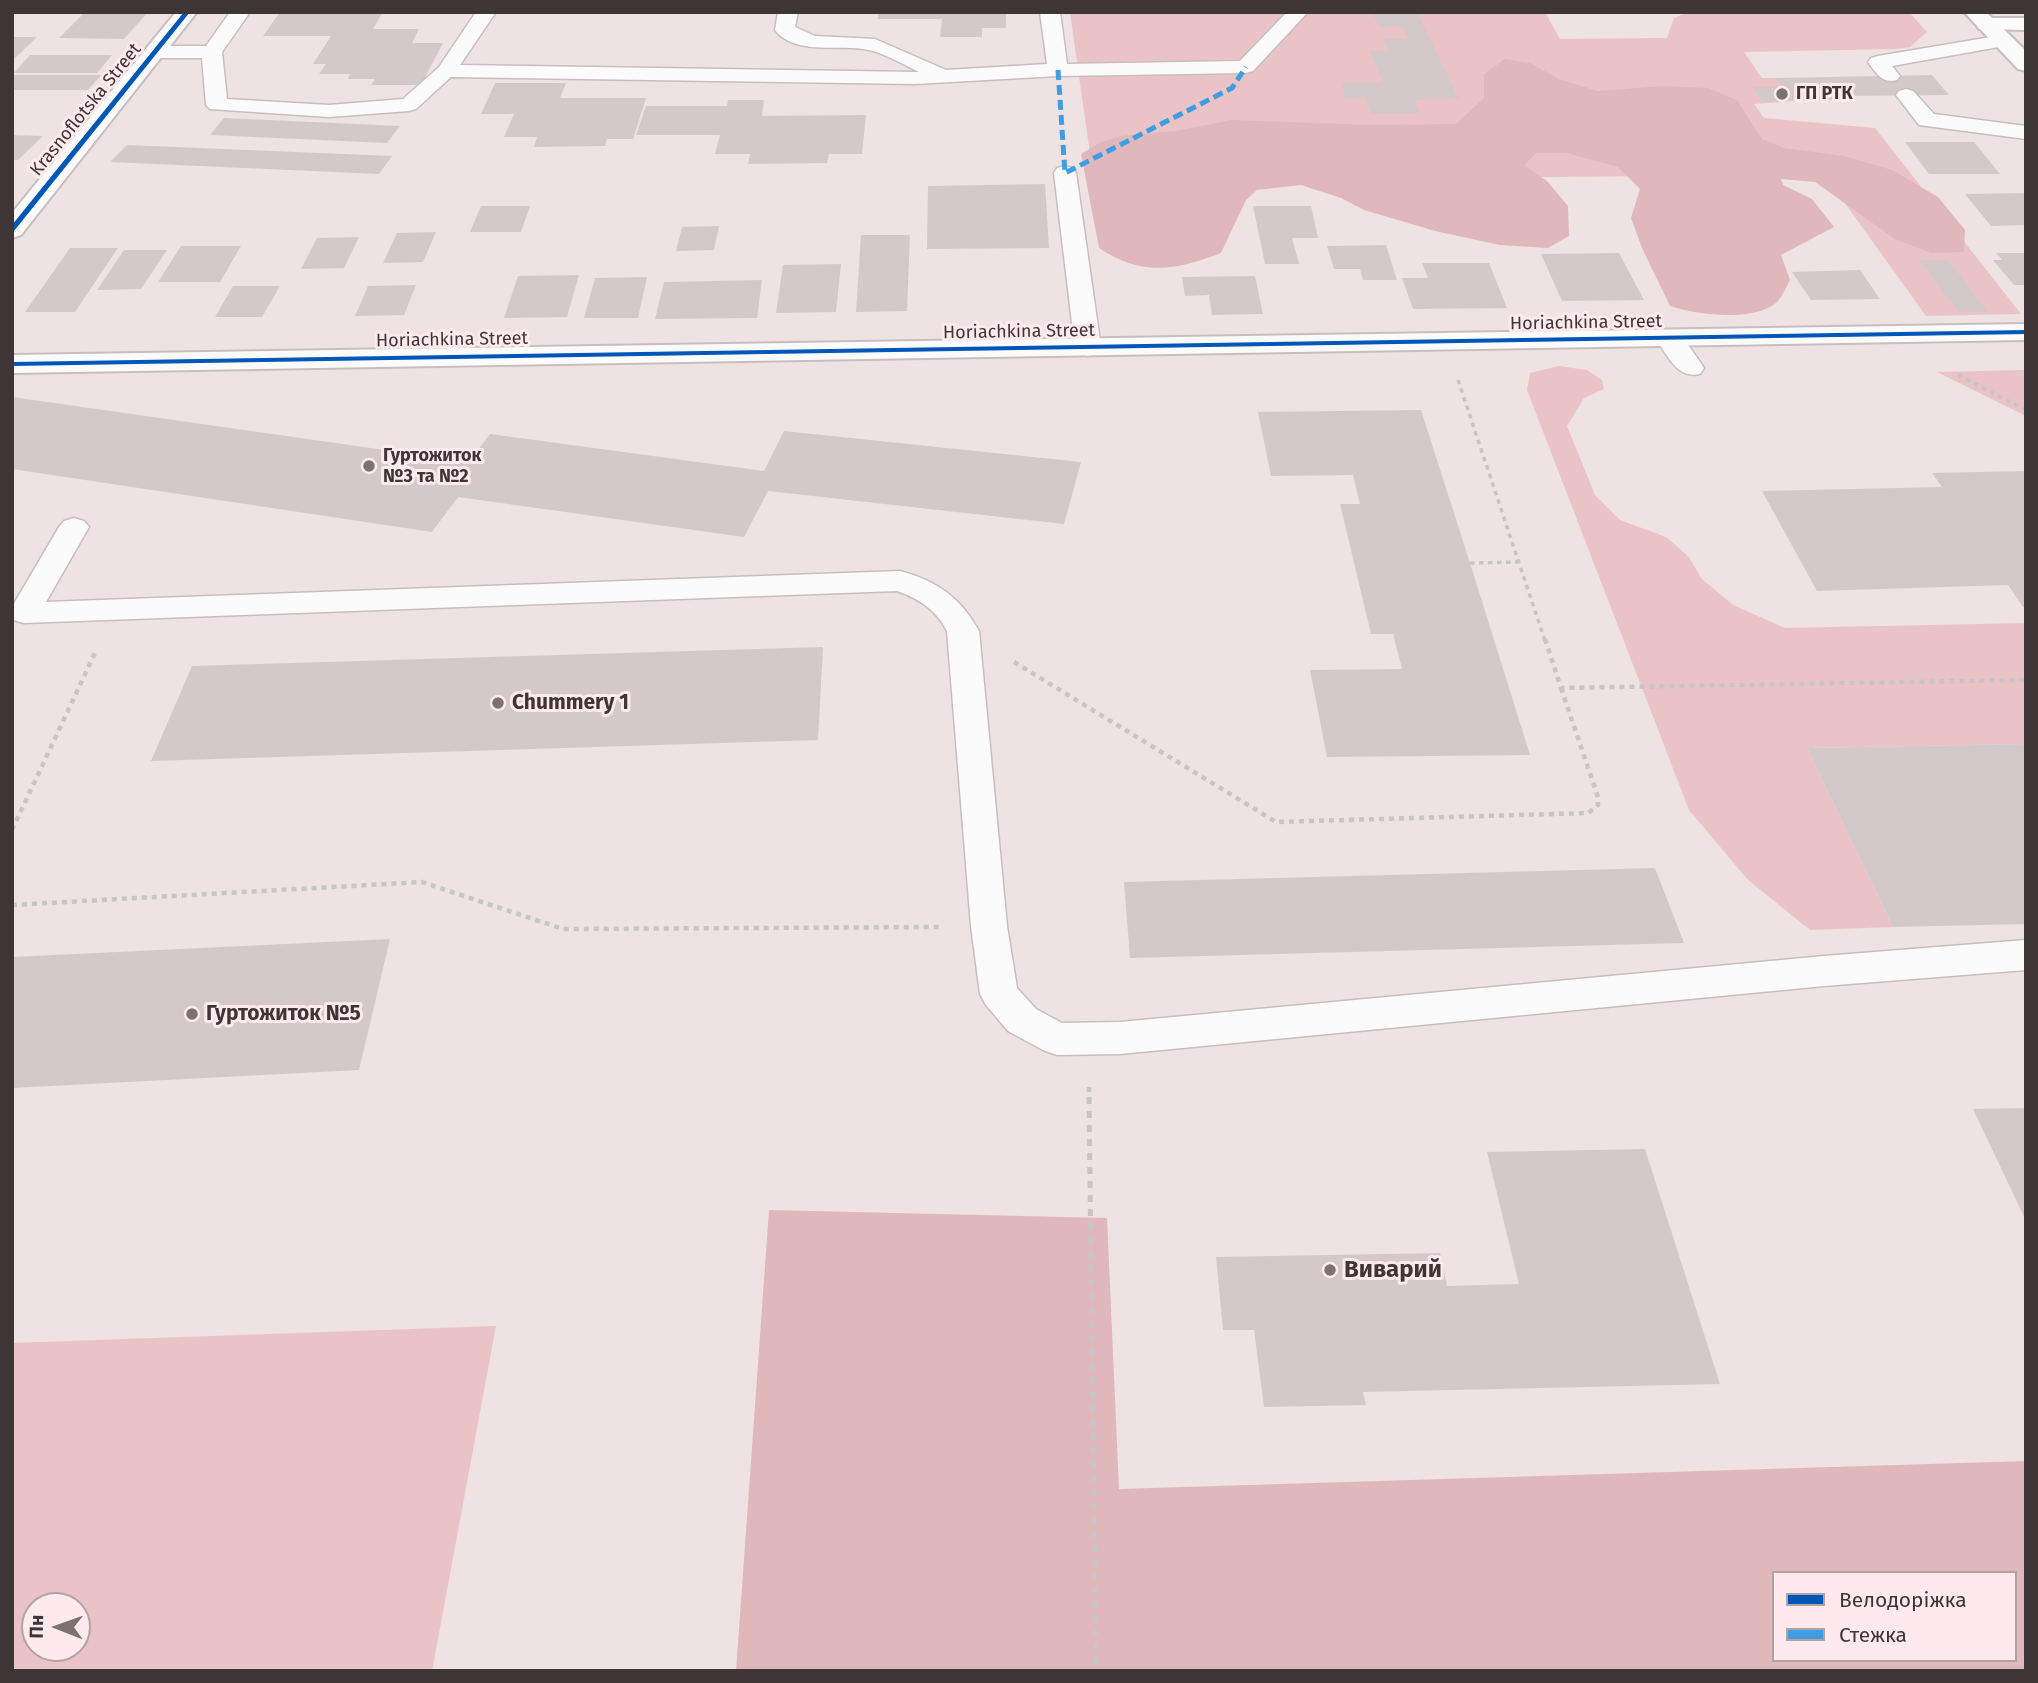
<!DOCTYPE html>
<meta charset="utf-8">
<style>
body{margin:0}
#map{position:relative;width:2038px;height:1683px;overflow:hidden;background:#eee2e3;font-family:"Fira Sans",sans-serif}
canvas{display:block}
.frame{position:absolute;inset:0;border:14px solid #3e3536;pointer-events:none}
.legend{position:absolute;left:1772px;top:1571px;width:245px;height:91px;box-sizing:border-box;background:#feeaec;border:2px solid #b1a2a3;margin:0;padding:9px 12px;list-style:none;font-size:21px;color:#3e3536}
.legend li{display:flex;align-items:center;gap:14px;height:35px}
.legend b{width:35px;border:2px solid #b1a2a3}
.north{position:absolute;left:21px;top:1592px;width:70px;height:70px;box-sizing:border-box;background:#feeaec;border:2px solid #b1a2a3;border-radius:50%;rotate:271deg;font-size:19px;font-weight:700;line-height:28px;text-align:center;color:#3e3536}
.north::after{content:'';display:block;margin:auto;width:24px;height:32px;background:#7c7273;clip-path:polygon(50% 0,100% 100%,50% 72%,0 100%)}
</style>
<div id="map">
<canvas width="2038" height="1683"></canvas>
<div class="frame"></div>
<ul class="legend">
<li><b style="height:9px;background:#0057b8"></b>Велодоріжка</li>
<li><b style="height:9px;background:#3f9de2"></b>Стежка</li>
</ul>
<div class="north">Пн</div>
</div>
<script>
const c = document.querySelector('canvas').getContext('2d');
c.lineJoin = 'round';
function fill(path, color) {
  c.fillStyle = color;
  c.fill(path, 'evenodd');
}
function trace(path, color, width, dash) {
  c.strokeStyle = color;
  c.lineWidth = width;
  c.lineCap = dash ? 'butt' : 'round';
  c.setLineDash(dash || []);
  c.stroke(path);
}
function drawText(font, color, halo, rows, align = 'center') {
  c.font = font + ' "Fira Sans",sans-serif';
  c.lineWidth = 6;
  c.setLineDash([]);
  c.textBaseline = 'middle';
  c.strokeStyle = halo;
  c.fillStyle = color;
  for (const [text, x, y, turn = 0] of rows) {
    c.save();
    c.translate(x, y);
    c.rotate((+turn || 0) * Math.PI / 180);
    c.textAlign = isNaN(turn) ? turn : align;
    if (halo) c.strokeText(text, 0, 0);
    c.fillText(text, 0, 0);
    c.restore();
  }
}
fill(new Path2D(`
 M1070,12H1545L1560,39L1667,38L1674,18L1688,12H1909L1927,32L1910,47L1896,49L1744,52L1762,78H1775L1793,101L1754,104L1764,118L1875,128L2021,314L1926,316L1824,174L1120,182L1092,168Z
 M1559,366L1587,370L1602,380L1604,389L1584,398L1567,426L1595,495L1620,520L1666,537L1688,556L1702,579L1733,605L1785,628L2026,623V744L1807,748L1893,927L1810,930L1748,880L1689,810L1527,390L1530,373Z
 M2026,370V416L1937,372Z
 M496,1326L432,1671H12V1343ZM77,1606V1648H35V1606Z`), '#eac3c7');
fill(new Path2D(`
 M1505,59L1530,63L1559,79L1597,91L1663,86L1708,88L1737,100L1762,139L1784,148L1844,156L1892,170L1938,197L1965,230L1964,252L1931,253L1895,239L1815,182L1781,179L1783,185L1812,199L1834,227L1781,255L1790,280C1786,287 1782,298 1776,303C1753,322 1697,315 1670,306L1642,248L1631,218L1640,189L1618,167L1567,153H1536L1524,165L1547,181L1568,206L1569,236L1548,248L1500,245L1435,231L1364,210L1341,198L1301,185L1257,190L1246,200L1221,253C1176,270 1142,277 1099,248L1081,154L1101,142L1121,136L1176,131L1232,120L1371,125L1456,124L1484,98V74Z
 M769,1210L1107,1218L1119,1489L2026,1461V1671H736ZM1774,1573H2015V1660H1774Z`), '#e0b8bc');
fill(new Path2D(`
 M85,12H148L124,39L59,38Z
 M280,12H383L373,29H419L412,43H443L421,85H371L375,79H348L350,74H319L326,64H313L331,36H263Z
 M878,12H1006V28H982V37H940L942,19H878Z
 M1372,12H1417L1459,99L1414,100L1420,113L1371,114L1365,98L1346,99L1341,83H1383L1370,51H1389L1383,39H1409L1403,26L1379,27Z
 M12,37H37L12,61Z
 M30,55H112L97,73H14Z
 M12,75H101L88,90H12Z
 M1932,75L1949,95L1840,96L1842,100L1793,101L1775,78Z
 M495,83H566L560,98H646L633,139H607L605,146L534,147L537,137H504L514,114H481Z
 M1753,87H1778L1788,101H1762Z
 M728,100H764L762,116L866,115L862,154H829L827,163L748,164L750,154H715L720,135H636L646,106H727Z
 M224,118L400,126L387,143L210,135Z
 M12,135L43,136L18,160H12Z
 M1905,142H1974L2000,174H1929Z
 M127,145L392,156L379,174L110,162Z
 M1045,184L1049,248L927,249L928,186Z
 M2026,193V225L1991,226L1965,194Z
 M481,206H530L521,232H470Z
 M1253,206H1311L1318,238H1292L1299,264H1265Z
 M719,226L714,250L676,251L682,227Z
 M436,232L423,262L383,263L397,233Z
 M861,235H910L907,311L856,312Z
 M359,237L344,268L301,269L317,238Z
 M1386,245L1397,280H1363L1360,269H1334L1327,246Z
 M181,246H241L220,282H158Z
 M70,248H118L75,312H25Z
 M124,250H167L141,289L97,290Z
 M1619,253L1644,300L1562,301L1541,254Z
 M1996,253H2026V285H2014L1993,260H2002Z
 M1919,260H1948L1988,312H1958Z
 M1422,263H1489L1507,308L1413,309L1402,278H1428Z
 M841,264L836,312L776,313L783,265Z
 M1860,270L1880,299L1811,300L1792,272Z
 M579,275L567,317L504,318L518,276Z
 M1255,276L1263,314L1212,315L1209,295L1185,296L1182,277Z
 M647,277L638,318H584L595,278Z
 M762,280L757,318L655,319L664,282Z
 M416,285L404,315L355,316L368,286Z
 M233,286H280L262,317H215Z
 M12,397L469,462L490,434L764,471L784,431L1081,462L1064,524L768,491L744,537L458,497L432,532L12,469Z
 M1421,410L1470,563L1530,755L1327,757L1310,670L1402,669L1393,634H1371L1340,504H1360L1353,475L1271,476L1258,412Z
 M2026,471V607H2023L2008,585L1817,591L1762,491L1942,487L1932,473Z
 M823,647L818,740L151,761L192,666Z
 M2026,744V924L1893,927L1807,748Z
 M1655,868L1684,943L1130,958L1124,882Z
 M390,939L359,1070L12,1088V957Z
 M2026,1108V1221L1973,1109Z
 M1645,1149L1720,1384L1363,1392L1366,1405L1264,1407L1254,1330H1223L1216,1257L1440,1253L1447,1286L1519,1284L1487,1152Z`), '#d4c9ca');
const service = new Path2D(`
 M230,12H250L222,52L227,99L329,105L403,99L439,67L476,12H496L460,65L915,72H919C902,64 881,51 863,49C837,45 794,55 775,30L778,12H798L795,27L815,36L875,39L946,70L1047,64L1040,12H1060L1067,64L1240,61L1287,12H1308L1253,71L1246,73L1058,76L915,84L451,77L416,109L409,111L329,117L210,109L206,105L202,58H154L147,56L144,52L147,48L154,46H206Z
 M2003,35L2010,37L2013,41L2010,45L1892,66L1900,76L1897,80C1882,84 1876,73 1868,62L1871,58L1878,56Z
 M1906,89L1913,91L1934,114L2026,126V139L1919,125L1896,95L1899,91Z
 M1065,166L1073,168L1076,173L1101,348L1097,353L1088,356L1079,353L1075,348L1054,173L1057,168Z
 M1669,331C1684,335 1695,355 1704,368L1700,374C1677,379 1668,356 1656,339L1660,334Z
 M74,518L84,521L89,527L46,602L900,571C937,581 960,597 979,631L1007,926L1017,988L1036,1009L1062,1023L1120,1022L1824,956L2026,940V970L1824,986L1120,1054L1057,1055L1043,1050L1008,1031L986,1005L980,994L971,926L947,631C936,610 920,599 897,591L24,623L13,620L12,607L59,527L64,521Z`);
const minor = new Path2D(`
 M176,12H197L21,235L12,238V213Z
 M1987,18H2026V30L1979,29L1976,24L1979,19Z
 M2026,324V340L12,373V355Z`);
const secondary = new Path2D(`
 M1964,12H1986L2026,51V71L2018,69Z`);
trace(service, '#c8bebf', 3);
trace(minor, '#c8bebf', 4);
trace(secondary, '#c8bebf', 4);
trace(new Path2D(`
 M1958,375L2026,410
 M1458,380L1545,641
 M1470,563L1519,562`), '#c8c5c5', 3.5, [4.5, 4.5]);
trace(new Path2D(`
 M1545,639L1561,688L2026,680
 M1014,662L1276,822L1588,813L1598,805V797L1561,688
 M12,830L95,653
 M12,905L422,882L563,929L941,927
 M1089,1087V1099`), '#c8c5c5', 4.5, [5, 5]);
trace(new Path2D(`
 M1089,1097L1096,1671`), '#c8c5c5', 5, [7, 7]);
fill(service, '#fcfbfb');
fill(minor, '#fcfbfb');
fill(secondary, '#fcfbfb');
trace(new Path2D(`
 M1058,70L1065,173L1232,88L1246,67`), '#3f9de2', 5, [10, 5]);
fill(new Path2D(`
 M184,12H190L14,231L12,232V225Z
 M2026,330V334L12,366V362Z`), '#0057b8');
for (const [x, y, r, color] of [
 [1782,94,7,"#7c7273"],
 [369,466,7,"#7c7273"],
 [498,703,7,"#7c7273"],
 [192,1014,7,"#7c7273"],
 [1330,1270,7,"#7c7273"]
]) {
  const dot = new Path2D();
  dot.arc(x, y, r, 0, 2 * Math.PI);
  c.fillStyle = color;
  c.fill(dot);
  trace(dot, '#feeaec', 2.5);
}
drawText('bold 18px', '#3e3536', '#feeaec', [
 ["ГП РТК",1796,94],
 ["Гуртожиток",383,456],
 ["№3 та №2",383,477]
], 'left');
drawText('18px', '#3e3536', '#feeaec', [
 ["Krasnoflotska Street",86,110,-51],
 ["Horiachkina Street",1586,323,-1],
 ["Horiachkina Street",1019,332,-1],
 ["Horiachkina Street",452,340,-1]
]);
drawText('bold 21px', '#3e3536', '#feeaec', [
 ["Chummery 1",512,703],
 ["Гуртожиток №5",206,1014]
], 'left');
drawText('bold 24px', '#3e3536', '#feeaec', [
 ["Виварий",1344,1270]
], 'left');
</script>
